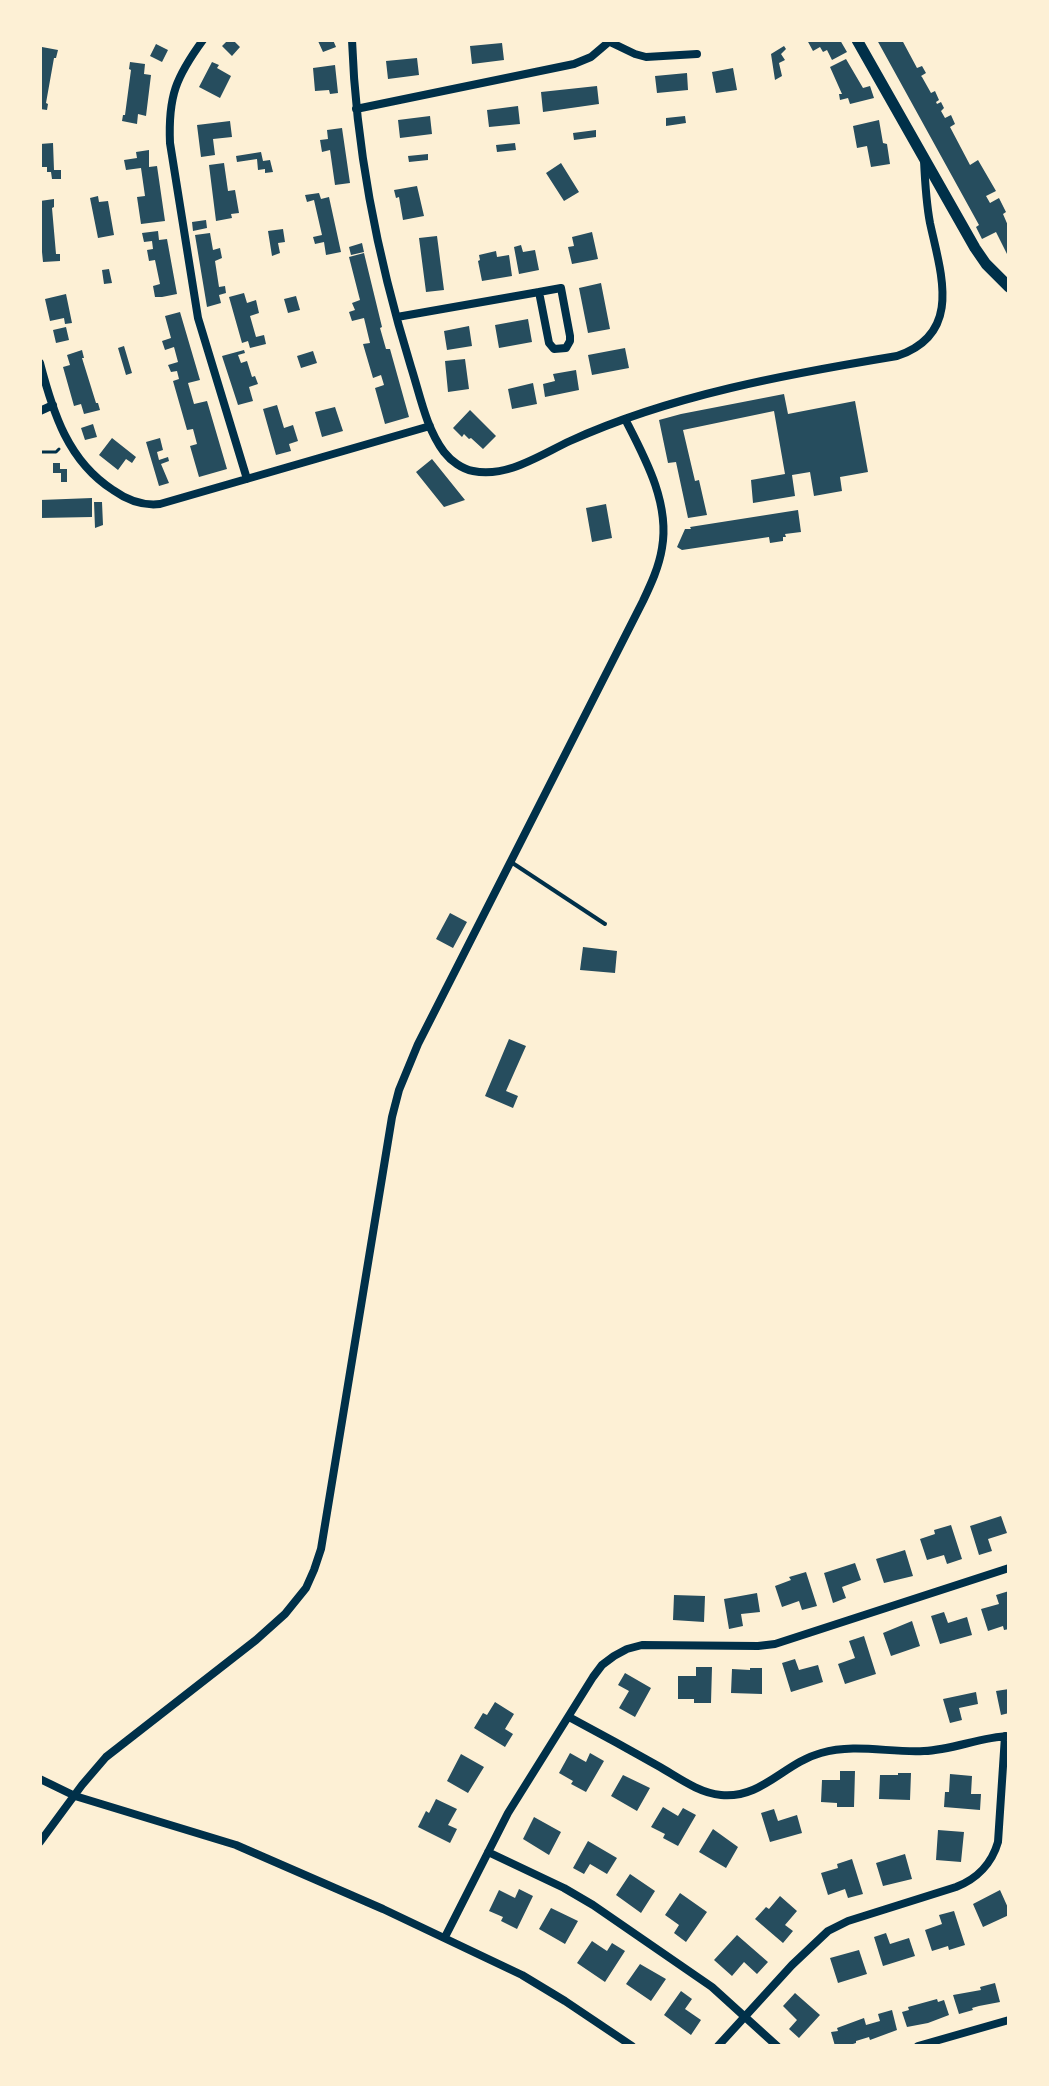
<!DOCTYPE html>
<style>
body{margin:0}
#map{position:relative;width:1049px;height:2086px;overflow:hidden;background:#fdf0d5;font-family:"Roboto Condensed",sans-serif}
canvas{display:block}
.frame{position:absolute;inset:0;border:42px solid #fdf0d5;pointer-events:none}
</style>
<div id="map">
<canvas width="1049" height="2086"></canvas>
<div class="frame"></div>
</div>
<script>
const c = document.querySelector('canvas').getContext('2d');
c.lineJoin = 'round';
function fill(path, color) {
  c.fillStyle = color;
  c.fill(path, 'evenodd');
}
function trace(path, color, width, dash) {
  c.strokeStyle = color;
  c.lineWidth = width;
  c.lineCap = dash ? 'butt' : 'round';
  c.setLineDash(dash || []);
  c.stroke(path);
}
fill(new Path2D(`
 M228,40H233L240,47L232,56L222,46Z
 M321,40H333L336,47L323,52L318,41Z
 M807,40H840L847,52L832,60L827,50L823,52L820,47L813,51Z
 M877,40H902L917,68L922,66L926,73L921,76L922,77L931,93L935,91L939,100L936,102L937,104L941,102L944,108L941,111L945,118L951,115L955,124L950,127L970,165L978,160L996,191L986,196L990,203L999,198L1006,212L1003,214L1009,228V258L996,232L982,239L976,227L979,225Z
 M502,43L504,60L472,64L470,46Z
 M156,44L168,50L162,62L150,56Z
 M784,46L786,49L781,54L785,60L779,63L782,76L775,80L771,54Z
 M42,47L58,50L56,58H54L46,103L48,104L47,110L40,109V56Z
 M417,58L419,75L388,79L386,61Z
 M846,59L863,88L870,86L874,98L850,104L848,98L840,100L839,94H842L830,67Z
 M130,62L145,64L144,74L151,75L146,116L138,114L137,124L122,121L123,115H125L131,70L129,69Z
 M212,62L219,65L217,68L231,76L220,98L199,87Z
 M335,65L338,93L330,94L329,90L315,91L313,68Z
 M733,68L737,90L716,93L712,72Z
 M687,73L688,90L657,93L655,76Z
 M597,86L599,104L543,112L541,92Z
 M518,106L520,124L489,127L487,110Z
 M430,116L432,134L400,138L398,120Z
 M685,116L686,123L666,126V118Z
 M879,120L883,143L887,144L890,164L871,167L867,146L857,148L853,126Z
 M230,121L232,137L213,139L215,155L201,157L197,125Z
 M342,128L350,183L335,185L330,150L322,152L320,140L328,139L327,130Z
 M596,130V137L574,140L573,133Z
 M53,143L54,170H61V179H52L51,172H47V167H40V144Z
 M515,143L516,150L497,152L496,145Z
 M149,150V167L157,166L165,221L141,224L137,197L145,196L141,168L126,170L124,160L137,158L136,152Z
 M261,152L263,161L270,160L273,172L265,173V169L258,170L257,159L237,162L236,156Z
 M428,154V160L409,162L408,156Z
 M224,163L228,191L235,190L239,213L231,214L232,218L216,221L209,165Z
 M561,163L579,192L564,201L546,173Z
 M417,186L424,216L403,220L399,197L396,198L394,190Z
 M319,193L321,199L329,197L341,252L326,255L324,242L315,244L313,237L322,235L314,200L307,202L305,195Z
 M98,196L99,202L108,201L114,235L98,238L90,198Z
 M54,199V207L52,208L56,254H60V261L43,262L42,252L40,253V201Z
 M206,220L207,228L193,231L192,222Z
 M283,229L285,242L278,243L280,253L272,256L268,231Z
 M158,231L159,240L167,239L177,294L162,297H155L153,286L160,284L155,260L149,261L147,250L153,249L152,241L144,242L142,233Z
 M592,232L598,259L572,264L568,247L574,246L572,237Z
 M210,233L213,250L220,248L222,258L215,261L219,287L225,286L226,293L219,295L221,303L207,307L195,235Z
 M437,236L444,290L426,292L419,238Z
 M362,243L364,252L351,255L349,247Z
 M521,245L523,252L535,250L539,270L519,274L514,247Z
 M496,251L497,257L509,255L512,276L482,281L478,261L480,260L479,255Z
 M364,253L382,327L380,328L386,349H390L409,417L385,424L375,388L384,385L381,375L373,378L363,344L370,343L364,318L352,321L349,312L355,310L352,303L360,300L349,257Z
 M109,269L112,283L104,284L102,270Z
 M601,283L610,329L588,333L579,288Z
 M244,293L247,303L256,300L259,313L250,316L256,337L264,335L266,344L250,348L248,341L242,343L229,297Z
 M66,294L72,323L65,324L64,318L50,321L45,299Z
 M296,296L300,310L288,313L284,299Z
 M180,312L200,380L188,383L194,404L207,401L227,469L199,477L190,446L197,444L193,429L187,430L173,381L179,379L177,371L171,372L168,365L178,362L174,347L165,350L162,341L171,338L165,316Z
 M528,319L532,342L499,348L495,325Z
 M469,326L472,346L447,350L444,331Z
 M66,327L69,340L56,343L53,330Z
 M124,346L132,373L126,375L118,348Z
 M625,348L629,368L592,375L588,355Z
 M82,350L84,358H82L96,403H98L100,410L84,414L81,404L74,406L63,367L70,365L67,355Z
 M244,350L245,353L238,355L241,363L247,361L252,377L255,376L258,384L249,387L253,401L238,405L222,356Z
 M313,351L317,363L301,368L297,356Z
 M465,359L469,389L448,392L445,361Z
 M576,370L579,390L545,397L543,384L555,381L553,374Z
 M533,383L537,404L512,409L508,389Z
 M784,394L788,414L855,401L868,472L840,477L842,491L814,496L810,472L792,475L795,496L753,503L751,480L785,474L774,411L683,430L695,481L699,480L707,515L688,518L676,462L668,463L659,420L681,414Z
 M277,405L284,428L293,425L298,441L289,444L291,451L276,455L263,409Z
 M335,407L343,431L322,437L315,412Z
 M470,410L496,436L483,449L471,438L469,439L464,434L462,437L453,428Z
 M93,424L97,437L85,440L81,428Z
 M112,438L136,457L132,463L126,459L118,470L99,455Z
 M160,438L163,450L157,452L159,460L168,457L169,461L161,464L169,483L159,486L146,442Z
 M432,459L465,500L444,507L416,472Z
 M53,463H60V469H67V482H61V473H53Z
 M92,498V517L40,518V500Z
 M94,502H102L103,525L95,528Z
 M606,504L612,538L592,542L586,508Z
 M798,510L801,532L785,534L786,537H783V541L770,543L769,537L682,550L677,547L685,529H691L690,527Z
 M450,913L467,922L453,948L436,939Z
 M583,947L617,951L615,973L580,970Z
 M509,1039L526,1046L506,1091L518,1096L513,1108L485,1096Z
 M1001,1516L1007,1533L988,1539L992,1551L979,1555L970,1526Z
 M951,1525L962,1559L947,1564L944,1555L927,1560L920,1539L935,1534L934,1530Z
 M905,1550L913,1576L884,1583L876,1559Z
 M855,1563L861,1580L842,1587L846,1598L833,1603L824,1573Z
 M806,1572L817,1606L802,1610L799,1601L782,1607L775,1586L791,1580L789,1577Z
 M1009,1591V1629L1004,1630L1003,1626L988,1631L981,1609L999,1604L996,1595Z
 M757,1593L760,1612L741,1614L743,1626L729,1629L724,1599Z
 M674,1595L705,1596L704,1622L673,1620Z
 M944,1612L948,1623L967,1617L972,1635L940,1644L931,1616Z
 M912,1621L920,1646L891,1656L883,1633Z
 M864,1636L876,1674L845,1684L838,1664L855,1658L849,1641Z
 M795,1659L799,1670L818,1665L823,1682L791,1692L782,1663Z
 M696,1667H712L711,1703H694V1699H678V1676H696Z
 M750,1668H762V1694L731,1693L732,1669L750,1670Z
 M625,1673L651,1688L635,1717L619,1708L629,1691L618,1685Z
 M1009,1689V1713L1001,1715L996,1691Z
 M976,1692L978,1704L959,1708L962,1720L950,1723L943,1699Z
 M495,1702L514,1714L505,1729L513,1734L505,1747L474,1728L483,1713L487,1715Z
 M570,1753L586,1762L590,1753L604,1761L586,1792L571,1784L573,1781L559,1773Z
 M461,1754L484,1767L468,1793L447,1781Z
 M840,1771H855L854,1807H837V1803L821,1802L822,1780H840Z
 M898,1773H911L910,1800L879,1799L880,1775H898Z
 M950,1774L972,1776L971,1794H981L980,1810L944,1807L945,1792H949Z
 M623,1775L650,1788L637,1811L611,1796Z
 M436,1799L457,1809L448,1825L457,1829L450,1843L418,1827L426,1811L429,1813Z
 M663,1807L678,1816L683,1808L696,1815L678,1846L663,1838L665,1834L651,1827Z
 M774,1809L778,1821L797,1815L802,1833L770,1842L761,1813Z
 M534,1817L561,1832L549,1855L523,1839Z
 M713,1829L738,1847L726,1868L699,1852Z
 M938,1830L964,1832L961,1862L936,1860Z
 M588,1841L617,1858L607,1874L590,1864L584,1874L573,1868Z
 M905,1854L912,1879L883,1886L876,1863Z
 M852,1859L863,1894L848,1898L845,1889L828,1895L821,1873L838,1868L837,1864Z
 M630,1874L655,1891L641,1913L616,1895Z
 M519,1889L533,1896L517,1929L501,1921L503,1917L489,1911L499,1890L515,1898Z
 M1000,1890L1009,1910V1915L983,1927L973,1904Z
 M680,1893L707,1912L686,1942L674,1933L679,1925L665,1915Z
 M780,1896L797,1911L785,1925L793,1931L783,1943L755,1919L766,1907L769,1909Z
 M551,1908L578,1921L565,1944L539,1929Z
 M954,1911L965,1945L949,1950L948,1946L932,1951L925,1930L942,1924L939,1915Z
 M886,1933L890,1944L909,1938L915,1956L883,1966L874,1937Z
 M737,1935L768,1962L757,1974L744,1962L732,1976L714,1960Z
 M592,1941L607,1951L612,1943L625,1951L605,1982L577,1963Z
 M859,1950L867,1974L838,1983L830,1958Z
 M640,1964L666,1979L651,2001L626,1984Z
 M995,1983L1000,2002L979,2006L972,2008L973,2010L959,2014L953,1995L981,1990L980,1987Z
 M681,1991L692,1999L685,2009L701,2020L691,2035L664,2015Z
 M795,1993L820,2015L799,2038L789,2029L797,2020L783,2006Z
 M937,1999L938,2002L944,2000L949,2015L928,2023L907,2027L902,2012L909,2010L908,2007Z
 M892,2010L897,2030L870,2040L869,2037L856,2041V2043L847,2046H835L831,2032L838,2031L837,2028L864,2018L866,2025L880,2021L878,2014Z`), '#264d5e');
trace(new Path2D(`
 M40,452H56L59,449`), '#003049', 3);
trace(new Path2D(`
 M511,862L605,924`), '#003049', 4);
trace(new Path2D(`
 M203,40C176,77 168,96 170,143L198,318L247,479
 M352,40C356,152 378,260 411,367C420,395 426,428 444,452C451,461 462,469 473,471C507,478 540,455 570,441C671,395 788,374 897,356C963,334 941,274 930,223C926,202 925,182 924,160
 M610,42L635,54L646,57L697,54
 M356,109L574,64L591,57L611,40
 M397,317L539,292L561,288L570,336V341L566,348L554,349L549,343L539,292
 M40,363C53,413 68,461 113,490C127,500 143,506 160,504L430,426
 M40,411L53,405
 M569,1717C599,1733 630,1750 660,1767C679,1778 699,1793 721,1795C762,1799 784,1763 821,1753C855,1743 890,1753 924,1751C953,1750 980,1737 1009,1736
 M40,1779L75,1796L236,1845L383,1909L522,1975L565,2001L632,2046
 M40,1842L82,1785L106,1757L256,1640L285,1614L306,1588L314,1570L321,1549L392,1117L399,1090L418,1044L643,601C651,584 659,567 662,548C670,503 645,458 625,419
 M488,1852L564,1888L593,1905L712,1987L777,2046
 M445,1937L508,1813L593,1677L602,1665L614,1656L627,1649L642,1645L758,1646L775,1644L1009,1568
 M718,2046L792,1965L828,1931L848,1921L956,1887C977,1879 992,1863 998,1842L1005,1736
 M918,2046L1009,2020`), '#003049', 8);
trace(new Path2D(`
 M857,40L975,248L986,264L1009,287`), '#003049', 11);
</script>
